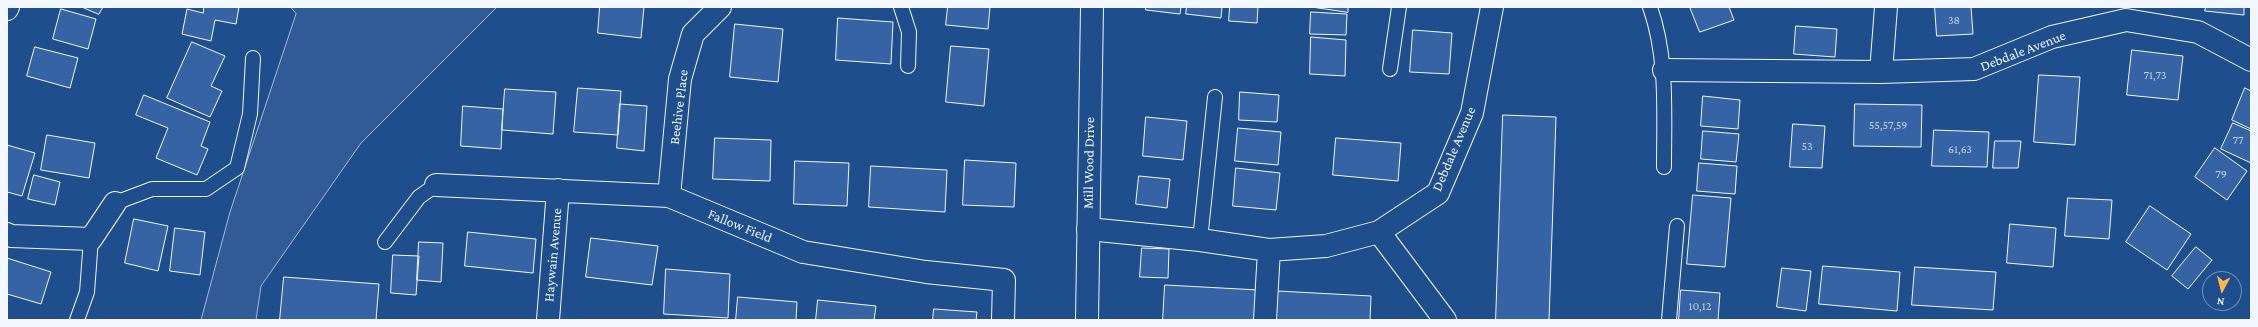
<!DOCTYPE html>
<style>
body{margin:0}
#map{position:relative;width:2258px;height:327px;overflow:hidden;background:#1f4e8c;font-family:"Crimson Pro",serif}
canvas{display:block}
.frame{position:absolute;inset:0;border:8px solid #f2f6ff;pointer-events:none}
.north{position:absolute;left:2202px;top:271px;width:40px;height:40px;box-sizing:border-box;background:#1f4e8c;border:1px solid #7391ba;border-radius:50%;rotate:187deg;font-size:11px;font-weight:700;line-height:16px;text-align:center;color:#f2f6ff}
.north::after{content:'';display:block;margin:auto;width:14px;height:18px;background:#ffb74d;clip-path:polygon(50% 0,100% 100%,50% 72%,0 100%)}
</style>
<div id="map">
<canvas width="2258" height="327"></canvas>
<div class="frame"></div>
<div class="north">N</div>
</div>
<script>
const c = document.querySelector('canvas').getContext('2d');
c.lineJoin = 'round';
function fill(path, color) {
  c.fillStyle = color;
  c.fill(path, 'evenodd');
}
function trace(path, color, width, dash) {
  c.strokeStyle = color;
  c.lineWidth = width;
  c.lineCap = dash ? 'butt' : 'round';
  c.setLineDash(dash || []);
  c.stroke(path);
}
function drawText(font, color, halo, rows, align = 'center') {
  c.font = font + ' "Crimson Pro",serif';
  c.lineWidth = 3;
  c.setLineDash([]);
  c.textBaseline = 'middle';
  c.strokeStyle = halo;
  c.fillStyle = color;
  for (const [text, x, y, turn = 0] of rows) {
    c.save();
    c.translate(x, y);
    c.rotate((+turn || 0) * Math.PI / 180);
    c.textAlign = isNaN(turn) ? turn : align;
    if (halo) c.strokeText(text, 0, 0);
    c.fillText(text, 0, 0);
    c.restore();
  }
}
const built = new Path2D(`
 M291,7H497L361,143L261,286L256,320H201L230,212L296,14Z`);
fill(built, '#305b95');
trace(built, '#a8bbd7', 1);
const building = new Path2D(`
 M82,7H103L99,14Z
 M204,7H239L236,24L215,20L211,41L182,34L187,9L203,13Z
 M600,7H644L641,38L598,33Z
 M948,7H990L988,29L946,25Z
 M1146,7H1181L1180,14L1146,10Z
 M1187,7H1222L1221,18L1186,14Z
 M1230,7H1258L1257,23L1229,21Z
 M1312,7H1348V12Z
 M1690,7H1729L1734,20L1700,32Z
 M1935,7H1971L1973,34L1937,36Z
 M2206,7H2244V15L2205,11Z
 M61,9L96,19L88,49L53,39Z
 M1311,12L1347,14L1346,35L1310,34Z
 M838,18L893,22L891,64L836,60Z
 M735,24L783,29L778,82L730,77Z
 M1796,26L1837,29L1835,57L1794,54Z
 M1413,30L1452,33L1449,74L1410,72Z
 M1311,37L1346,40L1345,76L1310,74Z
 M192,42L225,56L211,86L222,91L210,117L167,98Z
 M951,46L989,49L984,106L946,102Z
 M35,47L78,58L70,88L27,76Z
 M2132,50L2183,56L2178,100L2127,95Z
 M2039,75L2080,77L2075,145L2034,142Z
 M578,88L621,91L618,135L574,132Z
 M2245,88L2251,91V129L2232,120Z
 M505,89L556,92L553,134L502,130Z
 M1240,92L1279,95L1277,122L1239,120Z
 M144,95L210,122L201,146L208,149L197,175L156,158L168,128L136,115Z
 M1703,96L1740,100L1738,129L1701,126Z
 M620,104L647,106L644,151L617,148Z
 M1855,104L1922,105L1921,147L1854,146Z
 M463,106L503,109L501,149L461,146Z
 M1503,115L1556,117L1549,320H1496Z
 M1146,117L1187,121L1183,160L1143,156Z
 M2233,123L2251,131V163L2221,149Z
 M1793,124L1825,126L1822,168L1790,167Z
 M1238,128L1281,132L1278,165L1235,161Z
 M1934,130L1989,132L1987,167L1932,166Z
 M1703,131L1739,134L1736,162L1701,159Z
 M47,135L95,143L89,178L41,170Z
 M715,138L771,140L770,181L713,179Z
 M1336,138L1401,143L1398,181L1333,175Z
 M1995,141H2021L2018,168H1993Z
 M7,145L35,153L22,196L7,192Z
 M2215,148L2247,171L2227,200L2195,177Z
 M965,160L1016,163L1014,207L963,205Z
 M795,161L849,163L847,206L794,204Z
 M1699,163L1737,166L1735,194L1697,191Z
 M871,166L947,170L945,212L869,207Z
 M1236,168L1280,173L1276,210L1233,206Z
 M34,175L60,182L55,205L28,199Z
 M1139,176L1170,179L1167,208L1136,204Z
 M1693,195L1731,198L1725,267L1687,264Z
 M2068,198L2112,200L2109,239L2065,236Z
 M2150,206L2191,234L2167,270L2126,242Z
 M134,219L168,226L158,271L125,263Z
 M2010,224L2056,228L2053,267L2007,263Z
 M175,228L205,232L200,275L170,271Z
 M468,232L536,239L533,273L465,266Z
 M591,238L658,246L652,285L586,277Z
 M419,242L443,243L441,282L417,280Z
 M2196,247L2212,260L2188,289L2172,276Z
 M1142,248L1169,249L1168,278L1140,277Z
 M393,255L419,256L416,295L391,293Z
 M7,258L51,272L41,304L7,294Z
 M1823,266L1900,272L1897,311L1819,304Z
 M1915,267L1996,272L1993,310L1912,305Z
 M1782,268L1811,271L1806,311L1777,307Z
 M666,269L730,274L728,318L664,314Z
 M284,277L379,284L376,320H280Z
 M1165,285L1371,296L1370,320H1163Z
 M1681,290L1720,293L1718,320H1679Z
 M738,297L797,302L796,320H736Z
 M818,300L876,306L874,320H816Z
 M934,309L977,312L976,320H933Z`);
fill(building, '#3563a3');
trace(building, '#f2f6ff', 1);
const service = new Path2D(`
 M901,7L909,32L908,66
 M1650,7C1668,58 1664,113 1664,167
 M1390,69L1399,7
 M115,203L152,189H206L237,168L250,114L253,58
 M1200,240L1215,97
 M385,242L419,197L436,185
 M77,320L87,292L91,239
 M1669,320L1677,226`);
const minor = new Path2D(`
 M1886,7L1881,72L1974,69L2052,37L2126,20L2198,32L2251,60
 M7,9L8,7
 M1664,70L1881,72
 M436,185L669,196L803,252L926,272L1004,280L1003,320
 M669,196L680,79L693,34L720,7
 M1088,229L1200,240L1269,250L1326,246L1379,232L1438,193L1472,113L1492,7
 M1379,232L1445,320
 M7,234L11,236L91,239L115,203
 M548,320L558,190
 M1265,320L1269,250`);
const tertiary = new Path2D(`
 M1087,320L1092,7`);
trace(service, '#f2f6ff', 16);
trace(minor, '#f2f6ff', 24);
trace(tertiary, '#f2f6ff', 24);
trace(service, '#1f4e8c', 14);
trace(minor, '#1f4e8c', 22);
trace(tertiary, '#1f4e8c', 22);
drawText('12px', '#c3d1e8', null, [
 ["38",1954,20],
 ["71,73",2155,75],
 ["55,57,59",1888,125],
 ["77",2238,140],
 ["53",1807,146],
 ["61,63",1960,149],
 ["79",2221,174],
 ["10,12",1700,306]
]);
drawText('14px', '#f2f6ff', '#1f4e8c', [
 ["Debdale Avenue",2023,51,-21],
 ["Beehive Place",679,107,-83],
 ["Debdale Avenue",1454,149,-67],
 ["Mill Wood Drive",1089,163,-89],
 ["Fallow Field",740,226,22],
 ["Haywain Avenue",553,255,-85]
]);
</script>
